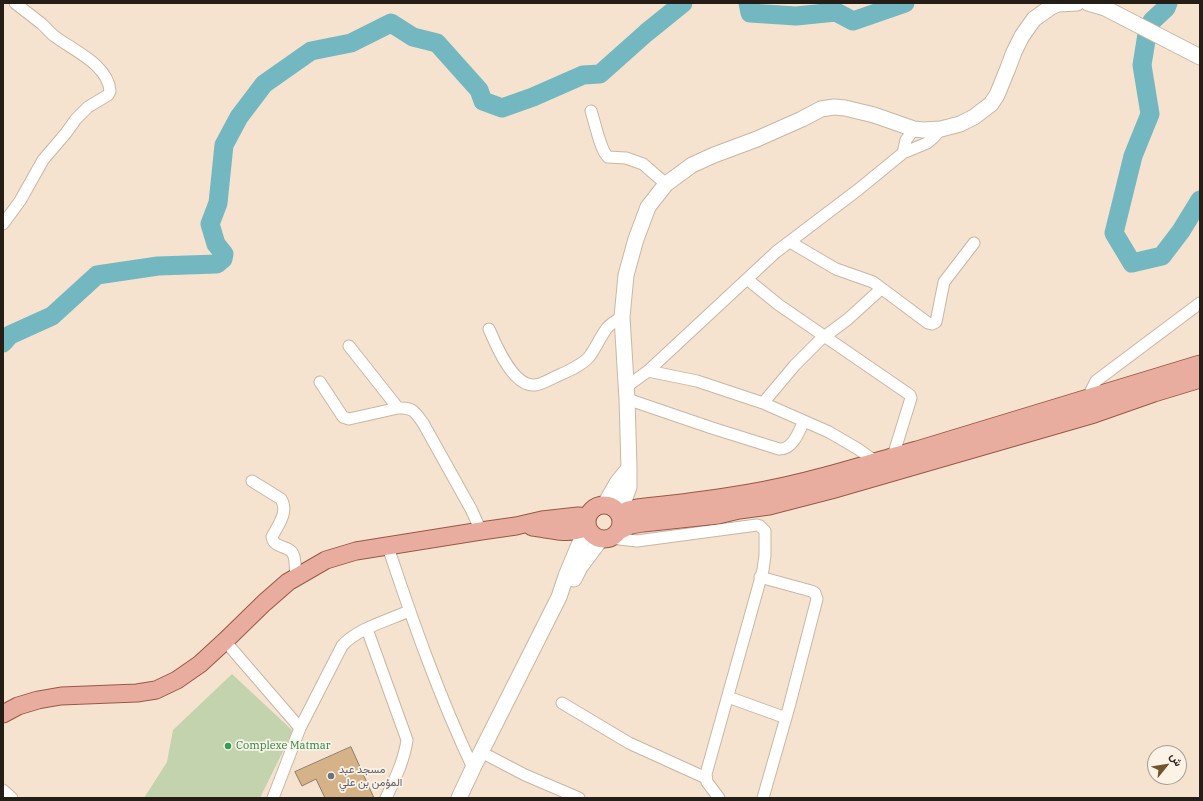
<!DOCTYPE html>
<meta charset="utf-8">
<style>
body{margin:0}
#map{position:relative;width:1203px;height:801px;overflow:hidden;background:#f5e3d0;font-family:"IBM Plex Serif",Vazirmatn,serif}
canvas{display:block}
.frame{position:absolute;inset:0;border:4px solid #241e17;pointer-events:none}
.north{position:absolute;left:1147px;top:745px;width:40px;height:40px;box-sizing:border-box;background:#fcf2e6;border:1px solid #a69d93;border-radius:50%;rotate:60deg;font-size:11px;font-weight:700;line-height:16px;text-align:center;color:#241e17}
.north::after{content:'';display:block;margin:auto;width:14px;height:18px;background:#74542a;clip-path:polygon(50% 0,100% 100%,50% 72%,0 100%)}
</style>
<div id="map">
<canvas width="1203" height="801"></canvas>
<div class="frame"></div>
<div class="north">ش</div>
</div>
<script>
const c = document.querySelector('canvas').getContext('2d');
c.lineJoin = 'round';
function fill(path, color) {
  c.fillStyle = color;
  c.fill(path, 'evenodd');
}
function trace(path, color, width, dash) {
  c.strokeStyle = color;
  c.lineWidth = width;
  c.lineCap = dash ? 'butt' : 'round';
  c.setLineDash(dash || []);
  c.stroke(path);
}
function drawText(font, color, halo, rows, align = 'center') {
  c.font = font + ' "IBM Plex Serif",Vazirmatn,serif';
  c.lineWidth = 3.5;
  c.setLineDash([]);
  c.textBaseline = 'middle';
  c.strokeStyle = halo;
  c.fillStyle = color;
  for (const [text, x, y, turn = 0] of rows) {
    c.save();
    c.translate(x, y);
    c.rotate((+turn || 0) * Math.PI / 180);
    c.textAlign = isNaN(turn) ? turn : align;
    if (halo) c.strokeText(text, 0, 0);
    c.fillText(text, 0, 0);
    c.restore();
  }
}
fill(new Path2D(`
 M232,674L293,731L260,798H144L167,762L173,730Z`), '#c3d3ae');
trace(new Path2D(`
 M748,3L750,13L796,16L836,12L853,21L905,3
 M1168,3L1166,8L1152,21L1147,34L1142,65L1150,114L1133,156L1114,233L1132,263L1162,256L1181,231L1200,200
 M3,343L10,335L52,316L97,275L158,266L217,264L223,259L224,254L216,244L210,224L218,203L224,145L239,117L264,84L311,51L351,43L391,23L413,37L437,43L479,90L483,101L502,108L533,97L583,75L600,74L646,33L683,3`), '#73b7c1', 19);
const building = new Path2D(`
 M351,747L374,798H325L316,779L302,786L295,772Z`);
fill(building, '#d6b288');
trace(building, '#8a7b6a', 1);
const street = new Path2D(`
 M591,111C595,122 600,150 608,157L626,158L643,164L666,184
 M903,153L906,140L914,129
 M3,224L20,201L43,160L66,133L76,119L88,107L108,95L110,91C108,64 72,50 53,35C49,31 45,27 42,24C33,17 24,10 15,3
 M790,242L836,269L873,282L928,323L932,324L936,322L944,282L974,243
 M747,279L779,305L910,395L911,398L893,456L894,461
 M489,329C496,345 513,387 535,385C542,384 549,380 555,377C566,372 581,366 589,357C596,348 600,337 607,328C610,324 617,320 622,317
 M349,346L398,408
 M648,371L697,381L763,403L829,432L858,449L875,461
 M320,382L343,417L349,419L398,408C413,407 415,412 423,423L471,509L481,531
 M626,387L648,371L776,252L859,189L903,153L927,143L933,138L941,129
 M1090,397L1091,391L1096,381L1200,303
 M627,399L712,428L779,449C793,450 799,431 804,421
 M763,403L795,365L820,340L848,319L881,289
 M252,481L281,499C289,512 278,525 272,537C274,549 289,545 293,554C296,559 295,571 296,577
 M611,538L637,541L757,525L760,526L765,531V555L763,570L706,774L707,782L719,798
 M388,547C413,622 439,696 473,768
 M760,577L811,591L815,593L817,599L789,707L763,798
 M367,629L407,740C404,761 395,779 386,798
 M225,641L300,728
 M728,697L786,718
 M562,703L629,743L706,778
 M481,752L525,775L579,798
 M3,790L12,798
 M273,798L300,728L342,646C356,629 389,620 409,611`);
const secondary = new Path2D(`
 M1088,3L1105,8L1200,57
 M605,504L617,483L629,468
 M618,511L625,498L629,487V468L627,399L622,317L626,275L636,239L648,207L666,184L692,165L714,155L757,139L802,119L821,109L834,107L845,108L874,115L914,129L923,130L941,129L960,124L974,117L991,104L997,95L1008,68L1014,52L1022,36L1034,19L1051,7L1058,4L1077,3
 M574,579L580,567L601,539
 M459,798L473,768L559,597L566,576L581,540L590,531`);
const primary = new Path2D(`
 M587 522a17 17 0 1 1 34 0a17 17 0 1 1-34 0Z
 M620,515L628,510L637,508C694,502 751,495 806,481C843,472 880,460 917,450C1011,422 1105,392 1200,364
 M532,527C551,529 569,536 587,527
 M619,531L631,525L643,523L718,515L739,510L769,506L831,490L1094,414L1154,393L1200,379
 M3,714L18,706L38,700L61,696L137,693L156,690L177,680L200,664L225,641L264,603L288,582L326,560L356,551L481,531L516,526L542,520L578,516L587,517`);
trace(street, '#c7b7a4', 13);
trace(secondary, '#c7b7a4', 17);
trace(primary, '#9a5746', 19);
trace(street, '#fff', 11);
trace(secondary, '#fff', 15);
trace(primary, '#e9ad9f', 17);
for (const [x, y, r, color] of [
 [228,746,4,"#2e9e5b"],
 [331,776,4,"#6b7280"]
]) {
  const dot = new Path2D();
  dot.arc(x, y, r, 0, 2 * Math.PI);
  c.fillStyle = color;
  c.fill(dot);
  trace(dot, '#fcf2e6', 1.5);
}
drawText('11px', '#27864d', '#fcf2e6', [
 ["Complexe Matmar",236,746]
], 'left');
drawText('11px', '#5b616d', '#fcf2e6', [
 ["مسجد عبد",339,770],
 ["المؤمن بن علي",339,783]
], 'left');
</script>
